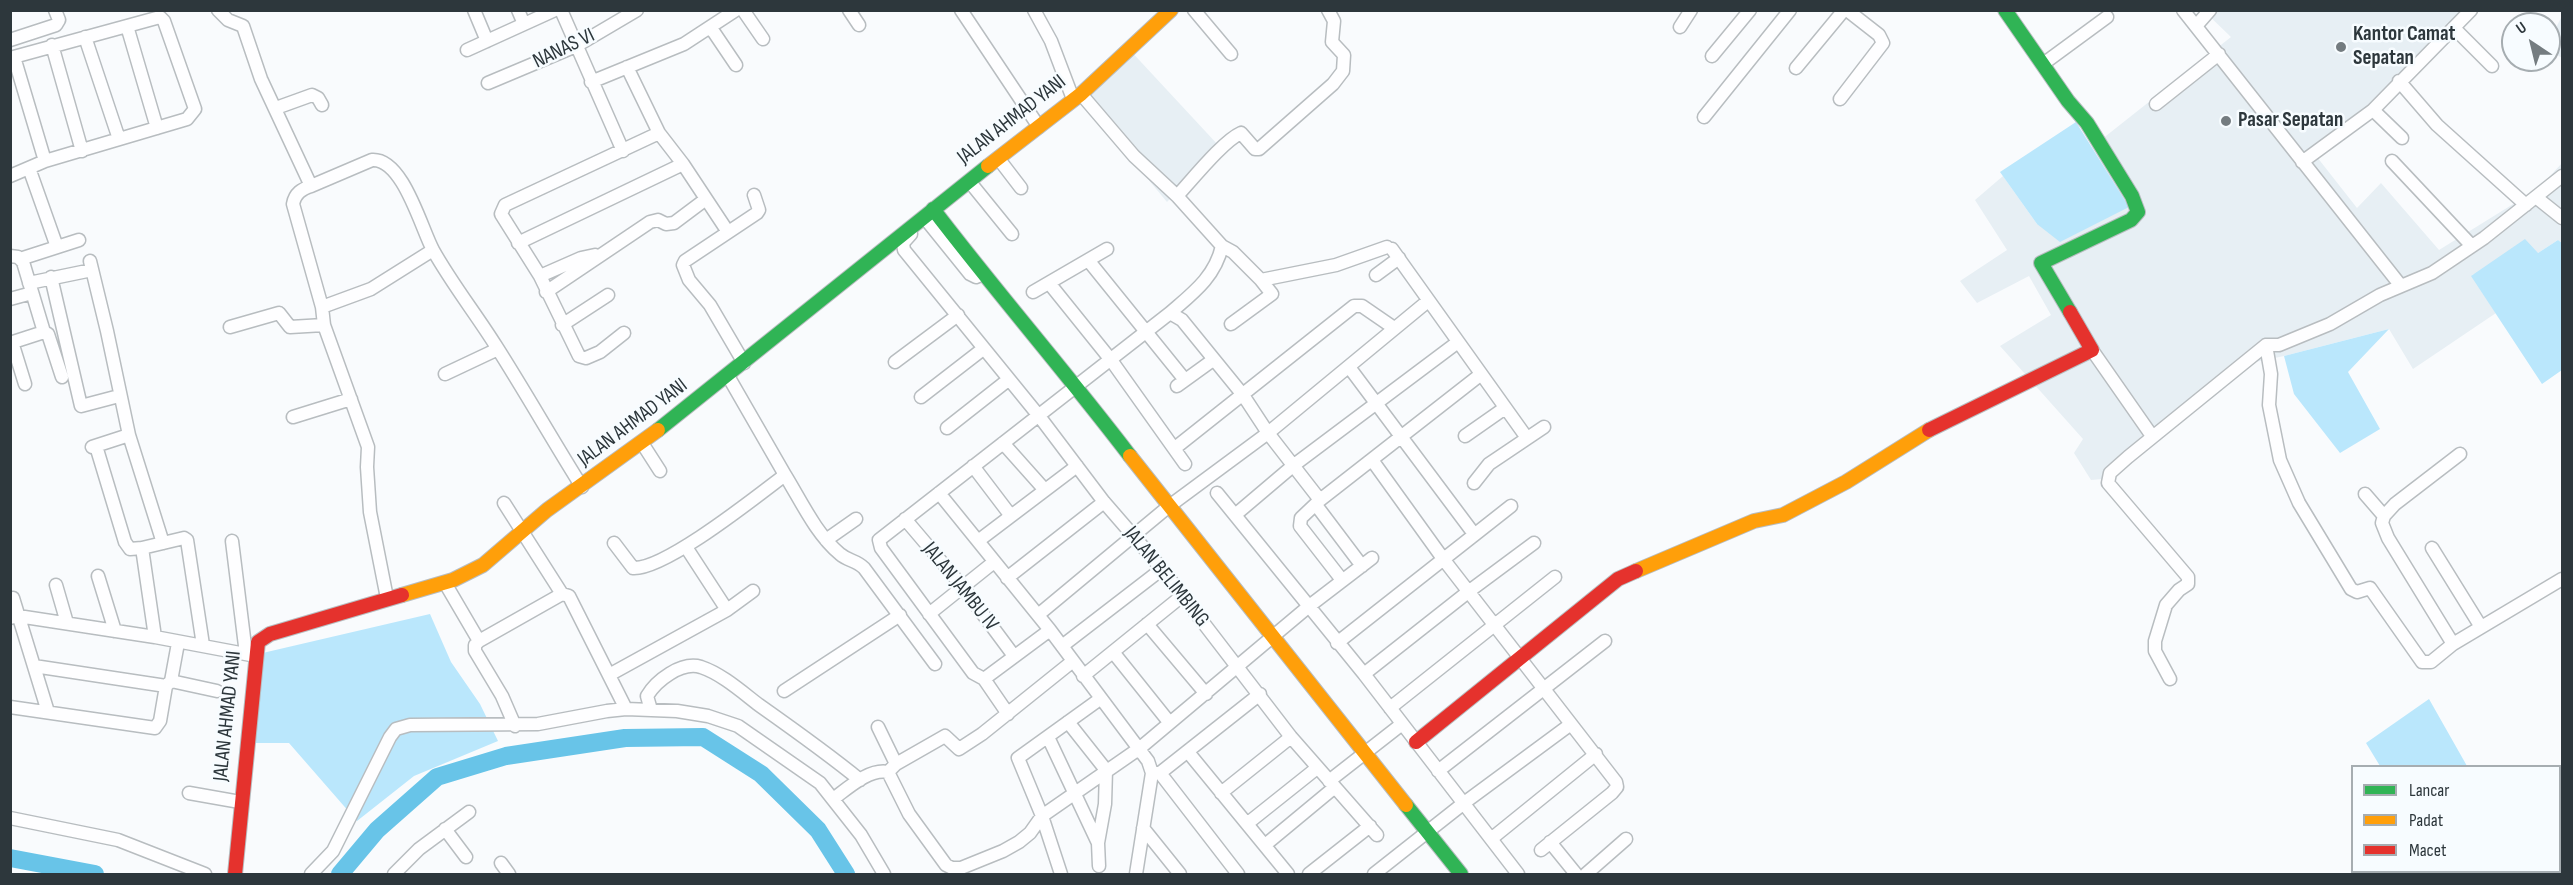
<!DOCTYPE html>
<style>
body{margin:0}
#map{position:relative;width:2573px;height:885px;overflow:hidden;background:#f9fbfd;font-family:"Sofia Sans Condensed",sans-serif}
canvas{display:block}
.frame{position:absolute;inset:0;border:12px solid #2d373c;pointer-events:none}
.legend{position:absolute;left:2351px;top:765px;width:210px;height:108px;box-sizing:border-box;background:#f7fcff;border:2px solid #a6adb1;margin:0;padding:8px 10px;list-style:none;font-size:18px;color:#2d373c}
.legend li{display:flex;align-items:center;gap:12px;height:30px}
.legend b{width:30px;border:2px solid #a6adb1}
.north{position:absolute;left:2501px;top:12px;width:60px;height:60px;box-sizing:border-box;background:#f7fcff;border:2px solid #a6adb1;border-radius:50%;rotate:325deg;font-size:16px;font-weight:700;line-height:24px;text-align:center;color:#2d373c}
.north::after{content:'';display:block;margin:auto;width:21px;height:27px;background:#747c80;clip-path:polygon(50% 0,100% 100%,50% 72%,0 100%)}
</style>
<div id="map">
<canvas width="2573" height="885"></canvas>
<div class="frame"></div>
<ul class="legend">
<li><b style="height:8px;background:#30b455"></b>Lancar</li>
<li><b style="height:8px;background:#ff9f0a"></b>Padat</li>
<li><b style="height:8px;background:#e5322d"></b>Macet</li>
</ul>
<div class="north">U</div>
</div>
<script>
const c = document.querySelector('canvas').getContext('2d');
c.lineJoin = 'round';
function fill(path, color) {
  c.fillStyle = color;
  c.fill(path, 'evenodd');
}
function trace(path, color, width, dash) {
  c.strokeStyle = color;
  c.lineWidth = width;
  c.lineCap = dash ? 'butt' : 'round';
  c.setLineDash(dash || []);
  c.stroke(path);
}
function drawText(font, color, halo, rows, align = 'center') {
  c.font = font + ' "Sofia Sans Condensed",sans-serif';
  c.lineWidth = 5;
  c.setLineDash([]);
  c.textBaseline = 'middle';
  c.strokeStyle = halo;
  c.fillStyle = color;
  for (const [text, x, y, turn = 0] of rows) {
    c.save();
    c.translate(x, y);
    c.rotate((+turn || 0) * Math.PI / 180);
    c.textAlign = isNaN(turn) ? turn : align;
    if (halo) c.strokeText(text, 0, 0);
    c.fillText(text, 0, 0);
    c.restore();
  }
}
fill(new Path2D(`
 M2204,11H2465L2317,157L2357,208L2381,183L2439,250L2539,188L2562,163V243L2558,240L2538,253L2472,275L2496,313L2413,369L2389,329L2284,356L2241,365L2145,445L2114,478L2091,480L2074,453L2083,439L2000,346L2051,315L2029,276L1977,303L1960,281L2007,250L1975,200L2003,176L2037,224L2128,207L2092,147L2231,37Z
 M2562,16V58L2549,50V41Z
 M1128,48L1219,146L1167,202L1077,94Z`), '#e7eff4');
fill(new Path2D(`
 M2076,122L2129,207L2060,242L2037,224L2000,172Z
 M2525,239L2538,253L2558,240L2562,243V370L2542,384L2471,276Z
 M2389,329L2348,372L2380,429L2340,453L2294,394L2284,356Z
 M430,614L451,662L480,704L498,741L414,776L357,821L289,743H254V655Z
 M2429,699L2467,766H2380L2366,743Z`), '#bae7fc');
trace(new Path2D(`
 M10,858L95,874
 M340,874L377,830L437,777L506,756L625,738L703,737L761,774L818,830L846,874`), '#68c4e8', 18);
const street = new Path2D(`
 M218,10L228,20L243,26L261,79L311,186C302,189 295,193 293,204L322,307L324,325L368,447L367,467L370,512L387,598
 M474,10L487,41
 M518,10L524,24
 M561,10L623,151
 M743,10L763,39
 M849,10L859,25
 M961,10L1039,127
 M1034,10L1051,41L1073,99
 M1194,10L1231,54
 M2183,10L2401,286
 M127,26L157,128
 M2196,26L2210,10
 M1680,27L1691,10
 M711,28L736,65
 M2454,28L2492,66
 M85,37L119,139
 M10,40L56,25L59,20L55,10
 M52,45L82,151
 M467,50L555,10
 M1712,56L1750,10
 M14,57L45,161
 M10,58L160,17L164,21L195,109L187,119L45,161L10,176
 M2043,64L2107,17
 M627,67L659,133L683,164L728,232
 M1796,68L1844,10
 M2399,81L2437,125L2526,205
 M591,82L684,44L736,10
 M488,83L576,46L637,10
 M1081,94L1134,156L1177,196L1222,246C1215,277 1193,293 1170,313
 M1840,99L1883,43L1879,35L1847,10
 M2156,104L2219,54
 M276,108L312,95L318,98L322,105
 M2373,110L2402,138
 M1704,117L1790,10
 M998,158L1021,188
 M2392,161L2471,245
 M2302,162L2373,110L2471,10
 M29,168L57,247
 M969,181L1012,234
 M311,186L372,160C403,158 421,228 433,250C452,284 476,314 496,346C526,393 553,441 582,487
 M1177,196C1192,180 1223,141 1241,133L1255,149H1259L1333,84L1343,71L1344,55L1332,42L1334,21L1328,10
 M2537,198L2562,218
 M928,222L970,274L976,277L983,274
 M911,234L903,243L904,250L1039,416L1104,502L1162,569L1291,737L1377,835
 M518,243L683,164
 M1222,246L1233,252L1261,280L1336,265L1387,247
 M1392,249L1527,438
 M10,256L18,257L23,262L44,332L10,343
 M20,259L79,240
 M1088,260L1185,380
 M90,261L107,331L129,435L163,543
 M1376,275L1399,258
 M540,276L581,258L595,255
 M51,277L81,406L119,396
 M29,283L92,270
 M1049,283L1111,360L1185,464
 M546,292L650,222L658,220L666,224L674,223L706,199
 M1033,292L1107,249
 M10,299L32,293
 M322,307L371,289L433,250
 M1231,324L1272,294L1261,280
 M562,325L608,295
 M230,327L279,313L290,327L324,325
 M44,332L48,334L62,377
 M624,333L600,352L586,358L579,356L540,276L501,214L505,205L659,133
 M12,342L25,384
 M2266,345L2271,374L2269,405L2280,460L2299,503L2351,589L2357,592L2370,588L2422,662H2431L2453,644L2562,579
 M2092,350L2152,436
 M895,362L958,315
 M744,363L710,305L689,280L683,265L685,261L757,213L759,210L754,195
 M1349,367L1474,534
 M445,374L498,349
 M1177,386L1213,360
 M921,397L983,349
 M293,417L351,399
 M947,428L1008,380
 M1465,436L1505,408
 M642,443L660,471
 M1003,443L1044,489
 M96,446L125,542L130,549L142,548L184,538L187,540L203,645
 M92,447L129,435
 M1175,448L1354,306H1362L1394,328
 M1372,460L1444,560L1616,782L1617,787L1612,793L1541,850
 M973,466L1011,516
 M785,475C801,501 816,534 840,554C848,561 856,560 864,568L935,664
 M1474,483L1489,464L1544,427
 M939,493L1050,630L1148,761L1152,773L1136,874
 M1217,493L1364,674L1518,874
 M2365,494L2384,516L2382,523L2388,538L2453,644
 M504,503L562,594L569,596L626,709
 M1316,505L1362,566
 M1235,515L1294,465L1458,342
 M2384,516L2395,504L2460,454
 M905,519L962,586L1014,656
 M826,540L856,519
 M232,541L246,654
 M978,541L1077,466
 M614,543L633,568C665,570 757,496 785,475L728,376
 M686,547L727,610L753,591
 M142,548L155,637
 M2432,548L2481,627
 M98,576L115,631
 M1007,578L1104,502
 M1342,580L1300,526L1301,518L1320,500L1480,375
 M445,583L479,641L475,645V651L502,696L515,726
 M56,585L67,623
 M13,598L48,712
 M929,614L994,562
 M1038,615L1168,507L1268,433L1428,301
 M10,618L18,616L155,637L256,656
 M1147,624L1206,694
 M479,641L562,594
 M1337,643L1511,506
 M1062,646L1162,569
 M1113,652L1169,722
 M34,666L166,686
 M1364,674L1468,592L1534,543
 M609,675L727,610
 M1083,676L1182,596
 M984,679L1050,630
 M2170,679L2155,651V641L2166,605L2179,590L2188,584V577L2108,483L2110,473L2128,457L2266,345H2279L2330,324L2380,295L2432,273L2484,238L2562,176
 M171,681L217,691
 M784,691L900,615
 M10,707L155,728L160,721L166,686L171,681L178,643
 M1390,708L1555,577
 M651,710L647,696C656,681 681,661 701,667C722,674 742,692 759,705C793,729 827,753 860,780
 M1008,714L984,679L973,673L881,548L879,540L1170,313L1182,320L1243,395L1268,433L1320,500
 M1068,722L1106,770L1105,804L1098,843
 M878,727L896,764
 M1048,737L1098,843L1099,866
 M1188,752L1288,874
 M1438,771L1605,641
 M888,772L896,764L945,736L959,749L982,734L1073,661
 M1152,773H1160L1238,874
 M1160,773L1260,694
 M1329,781L1402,724
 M189,793L240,802
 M1221,793L1291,737
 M833,799C847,789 869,768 888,772L909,814L946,865L952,868H961L1003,851L1019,842L1030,833L1042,816L1140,748L1308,607L1372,558
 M10,818L118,840L205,874
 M1248,823L1317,768
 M1143,828L1180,874
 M445,829L466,857
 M1491,839L1596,754
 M1550,842L1576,874
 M1265,845L1335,787
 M501,863L509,874
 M311,874L333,851L390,737L396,729L410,725L538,724L607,711L626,709L677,711L708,716L738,726L820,783L861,835L884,874
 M394,874L419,849L469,812
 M1061,874L1042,816L1018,758L1100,699
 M1309,874L1370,826
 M1374,874L1464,803L1571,724
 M1586,874L1626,839`);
const fast = new Path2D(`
 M2005,10L2068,101L2087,123L2132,196L2138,212L2131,220L2041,263L2070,312
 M933,209C997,293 1066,372 1130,456
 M658,430L988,166
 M1406,805L1461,874`);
const slow = new Path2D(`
 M988,166L1081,94L1171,10
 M1130,456L1406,805
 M1636,571L1754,521L1783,515L1846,482L1929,430
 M402,595L453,580L483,565L547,510L658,430`);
const jam = new Path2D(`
 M1929,430L2092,350L2070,312
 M1416,742L1618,579L1636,571
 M235,874L258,642L270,634L402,595`);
trace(street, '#b8bdc0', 15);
trace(fast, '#b8bdc0', 16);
trace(slow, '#b8bdc0', 16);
trace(jam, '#b8bdc0', 16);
trace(street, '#fefeff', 12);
trace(fast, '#30b455', 14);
trace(slow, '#ff9f0a', 14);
trace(jam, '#e5322d', 14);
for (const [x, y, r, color] of [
 [2341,47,6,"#747c80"],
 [2226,121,6,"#747c80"]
]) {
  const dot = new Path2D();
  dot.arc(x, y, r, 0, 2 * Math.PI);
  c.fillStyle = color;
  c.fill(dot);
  trace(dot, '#f7fcff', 2);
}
drawText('bold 21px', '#2d373c', '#f7fcff', [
 ["Kantor Camat",2353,35],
 ["Sepatan",2353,59],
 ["Pasar Sepatan",2238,121]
], 'left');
drawText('21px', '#2d373c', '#f7fcff', [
 ["NANAS VI",564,49,-26],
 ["JALAN AHMAD YANI",1012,120,-38],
 ["JALAN AHMAD YANI",633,423,-37],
 ["JALAN BELIMBING",1166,577,51],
 ["JALAN JAMBU IV",960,587,51],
 ["JALAN AHMAD YANI",228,716,-84]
]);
</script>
